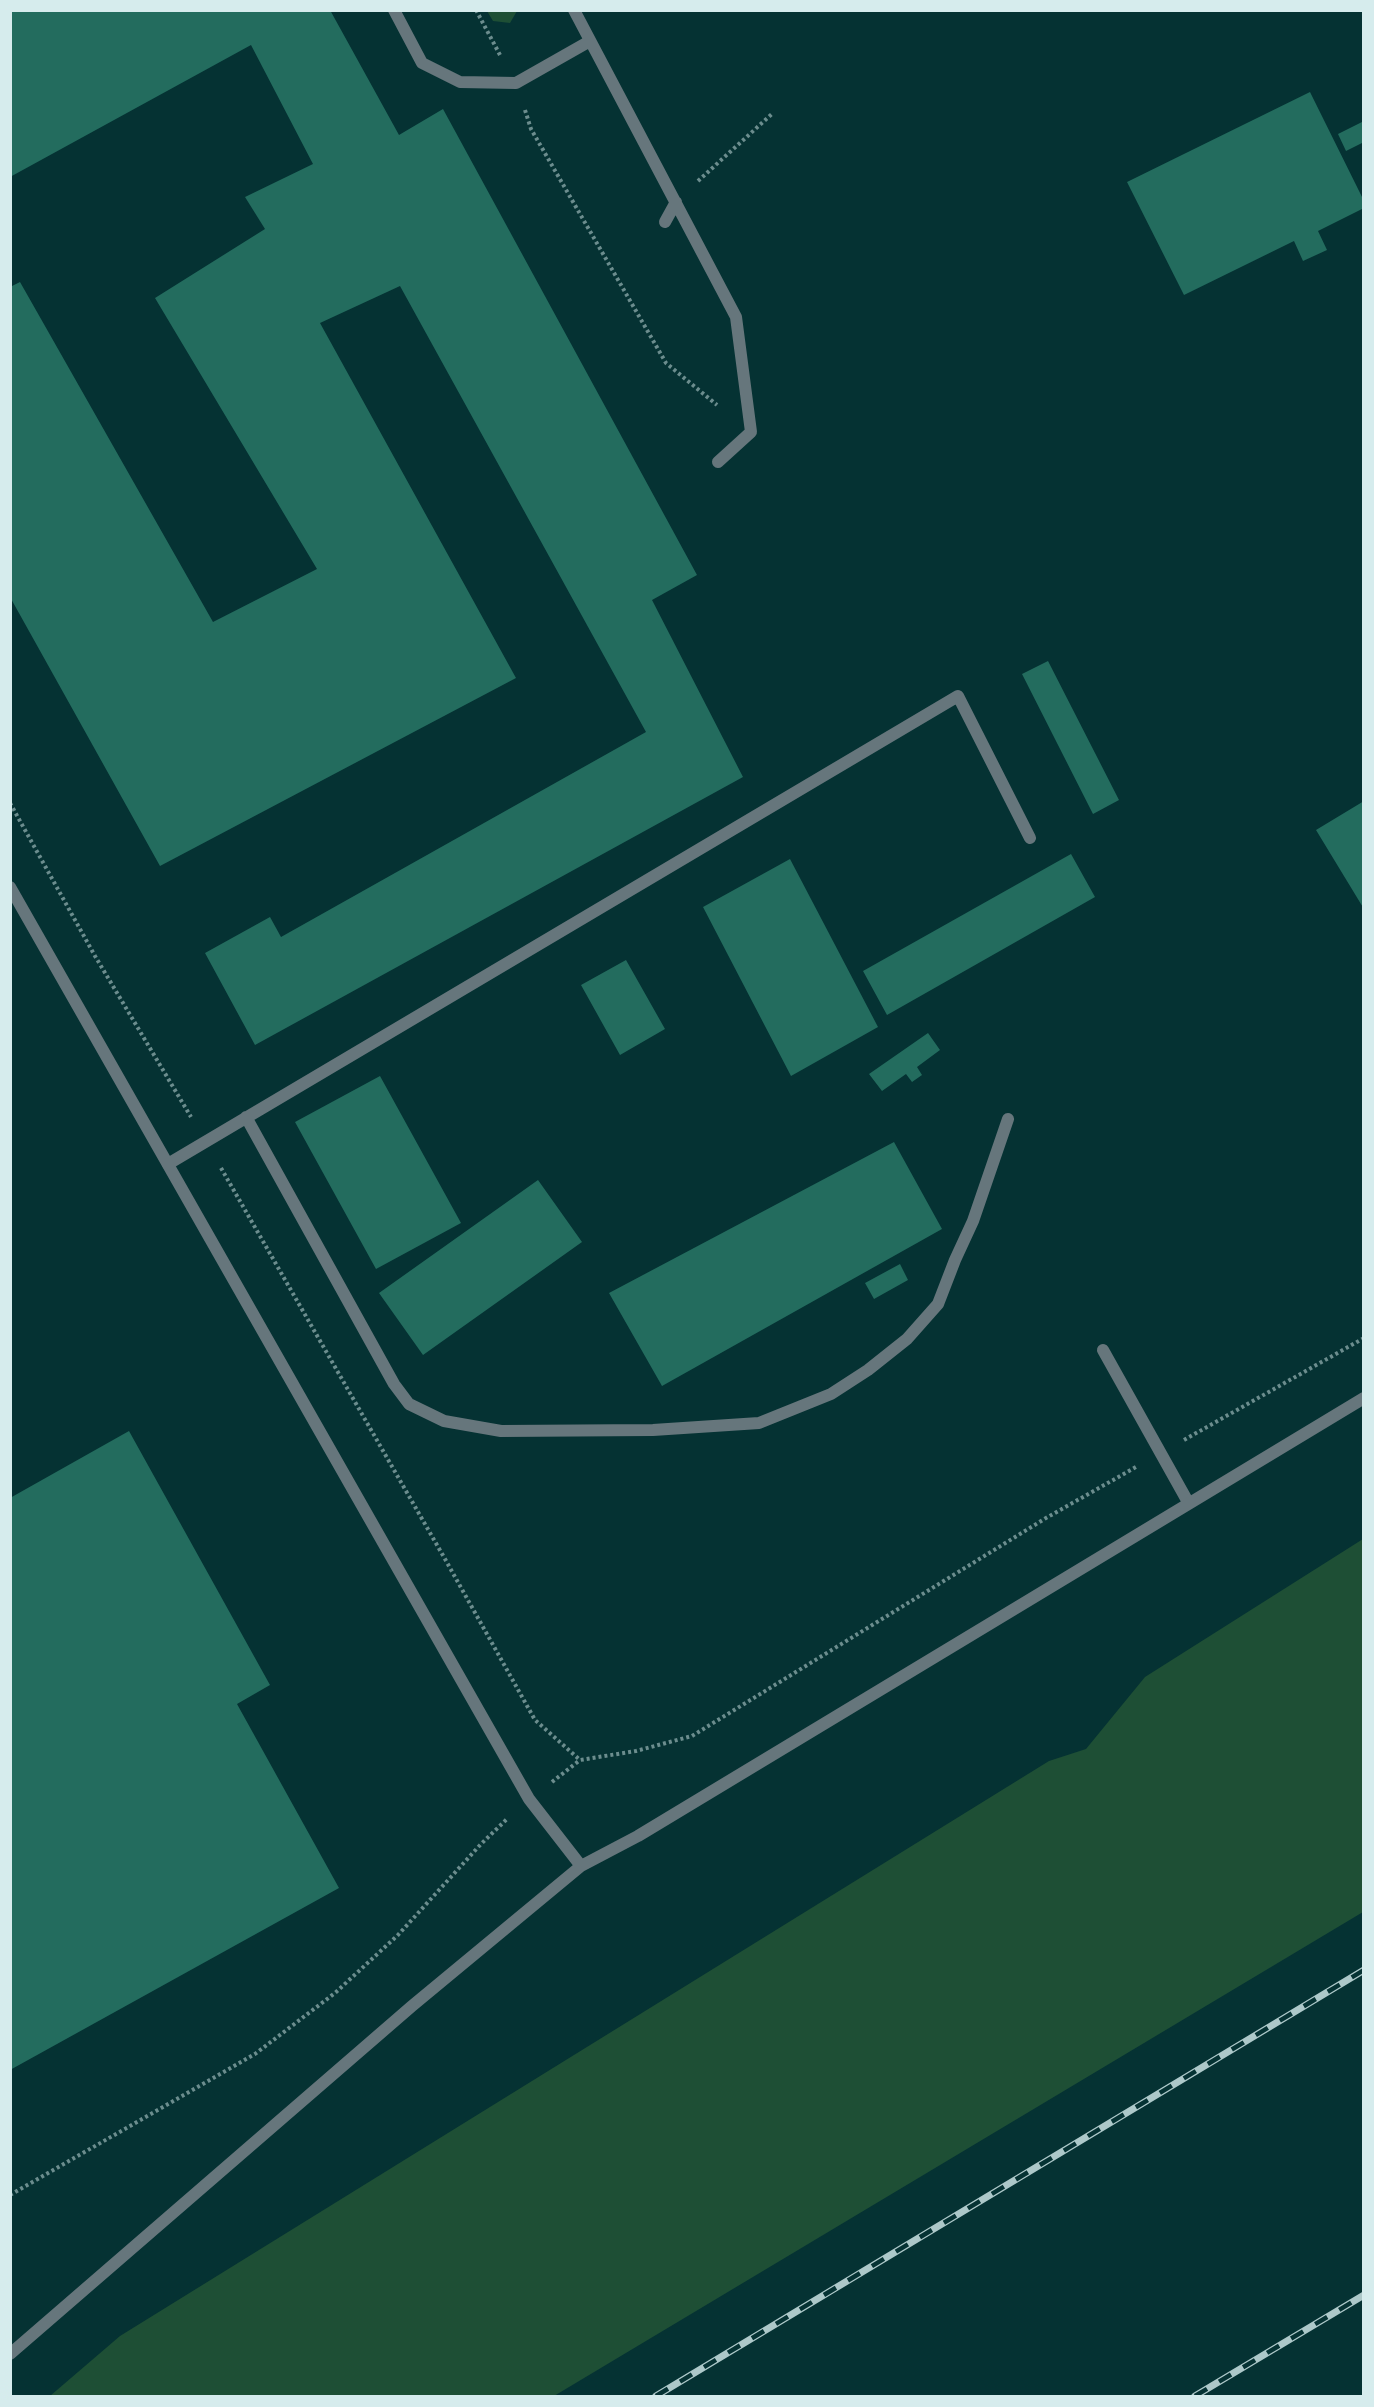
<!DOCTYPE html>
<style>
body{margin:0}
#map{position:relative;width:1374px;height:2407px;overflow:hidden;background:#053233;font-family:"Crimson Pro",serif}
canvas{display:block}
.frame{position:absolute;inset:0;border:12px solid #d6eced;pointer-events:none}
</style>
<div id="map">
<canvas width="1374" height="2407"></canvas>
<div class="frame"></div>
</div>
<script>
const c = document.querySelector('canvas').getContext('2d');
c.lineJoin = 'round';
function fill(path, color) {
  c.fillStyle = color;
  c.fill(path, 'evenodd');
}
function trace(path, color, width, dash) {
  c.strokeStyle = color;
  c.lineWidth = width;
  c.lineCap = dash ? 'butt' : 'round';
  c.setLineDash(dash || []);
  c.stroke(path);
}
fill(new Path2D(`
 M487,11H517L510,23L493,21Z
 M1363,1539V1912L554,2396H50L120,2336L1049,1761L1086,1749L1145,1677Z`), '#1e4f35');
fill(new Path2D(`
 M10,10H330L399,135L443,109L697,575L652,600L743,777L255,1045L205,953L270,917L281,937L646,732L400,286L320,323L516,678L160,866L10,597V287L20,282L213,622L317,569L155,298L265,229L245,197L313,164L251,45L10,177Z
 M1310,92L1364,201V208L1318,231L1327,250L1303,261L1294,241L1184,295L1127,182Z
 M1364,121V142L1346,151L1338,134Z
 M1048,661L1119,800L1093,814L1022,674Z
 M1364,801V909L1316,830Z
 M1071,854L1095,897L887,1015L863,971Z
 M790,859L878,1027L791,1076L703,907Z
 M626,960L665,1029L620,1055L581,985Z
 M928,1033L940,1050L917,1067L922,1075L912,1082L906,1074L882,1091L869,1074Z
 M380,1076L461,1223L376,1269L295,1122Z
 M894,1142L942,1229L662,1386L609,1293Z
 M538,1180L582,1242L423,1355L379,1293Z
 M900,1264L908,1280L874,1299L865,1283Z
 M129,1431L270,1685L237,1704L339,1888L10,2070V1498Z`), '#236c5e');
trace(new Path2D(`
 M476,10L500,55
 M525,110L531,129L666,363L717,405
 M698,181L773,113
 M10,803L95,956L191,1117
 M221,1168L445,1559L535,1720L580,1760L636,1751L692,1736L1046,1518L1136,1467
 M1184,1440L1364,1338
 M552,1782L580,1760
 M10,2195L255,2054L335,1993L398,1935L481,1844L507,1819`), '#6c8d8e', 4, [3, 3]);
trace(new Path2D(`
 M394,10L422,63L460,82L516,83L590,41
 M574,10L736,317L751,432L718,462
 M665,222L676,202
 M246,1117L394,1384L409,1404L444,1421L501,1431L653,1430L759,1423L831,1394L868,1370L907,1339L938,1304L955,1260L973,1221L1008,1119
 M168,1164L958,696L1030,838
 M1103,1350L1188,1502`), '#66767c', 12);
trace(new Path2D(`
 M10,887L529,1799L581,1866
 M10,2354L412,2006L581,1866L638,1836L1364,1398`), '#66767c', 12);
const rail = new Path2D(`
 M656,2396L1364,1970
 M1195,2396L1364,2295`);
trace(rail, '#adc8c9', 7);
trace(rail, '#053233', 4.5, [14]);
</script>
